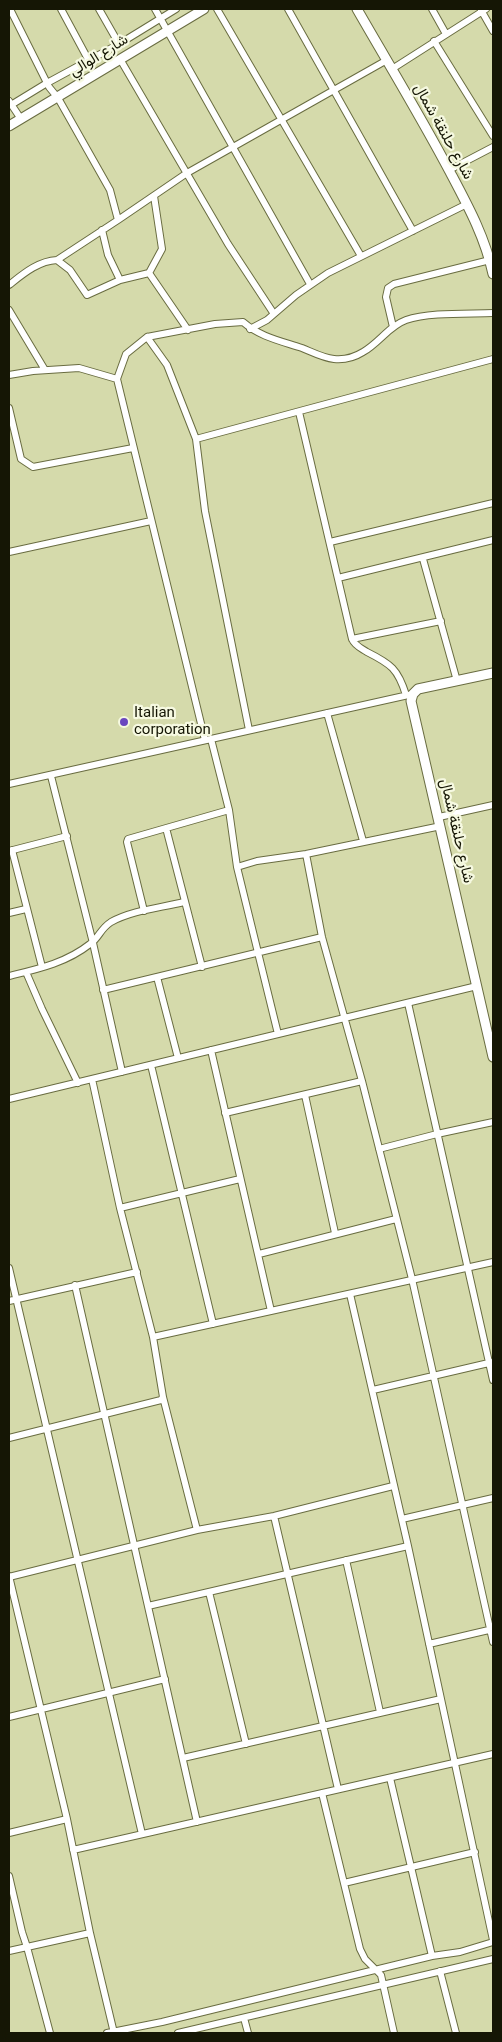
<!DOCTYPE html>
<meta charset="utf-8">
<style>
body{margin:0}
#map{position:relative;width:502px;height:2042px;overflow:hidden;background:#d5daab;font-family:Roboto,sans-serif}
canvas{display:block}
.frame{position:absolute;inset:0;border:10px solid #151605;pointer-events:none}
</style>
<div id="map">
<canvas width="502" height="2042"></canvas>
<div class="frame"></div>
</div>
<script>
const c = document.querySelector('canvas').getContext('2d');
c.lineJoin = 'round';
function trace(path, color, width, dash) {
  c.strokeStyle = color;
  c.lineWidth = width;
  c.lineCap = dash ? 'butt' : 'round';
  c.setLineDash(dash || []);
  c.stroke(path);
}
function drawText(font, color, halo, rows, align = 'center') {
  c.font = font + ' Roboto,Vazirmatn,sans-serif';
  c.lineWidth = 4.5;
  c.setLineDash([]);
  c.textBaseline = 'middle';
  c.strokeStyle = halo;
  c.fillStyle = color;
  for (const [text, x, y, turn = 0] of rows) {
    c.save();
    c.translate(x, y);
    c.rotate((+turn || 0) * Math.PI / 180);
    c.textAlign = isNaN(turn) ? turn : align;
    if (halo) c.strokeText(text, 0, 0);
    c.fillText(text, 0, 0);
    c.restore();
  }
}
const street = new Path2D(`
 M61,9L89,61
 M99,9L119,44
 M155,9L310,284
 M217,9L361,256
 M288,9L413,231
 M432,9L446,34
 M481,10L493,31
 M434,41L493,136
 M120,59L228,244L274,314
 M392,69L486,9
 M9,101L21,119
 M11,105L47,83L119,44L176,9
 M449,170L493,147
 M118,220L187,173L387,60
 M102,230L108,255L120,280
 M57,260L70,270L87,295L120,280L149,273L162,249L154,196
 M149,273L188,330
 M9,285C23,274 38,261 57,260L118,220L110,190L58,98L49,87L10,9
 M9,310L45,370
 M393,327L386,297L388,288L394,284L490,260
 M250,329L267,320L296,295L328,273L467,204
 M147,337L167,365L196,439L205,511L249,730
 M9,375L33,371L79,368L117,379
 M9,408L21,459L33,467L133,448
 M299,412L352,639C355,646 361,648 367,652C391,664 398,669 406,695
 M196,439L493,359
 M330,542L493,503
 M9,552L151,521
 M423,559L457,681
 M338,578L493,540
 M352,639L441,621
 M327,713L363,841
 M211,739L229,810L237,867L278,1034
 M205,740L117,379L126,354L147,337L215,324L243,322C260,337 281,341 302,348C312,352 323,358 334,359C344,360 355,357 363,352C379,343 389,326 406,320C429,312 468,314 493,313
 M51,776L93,943L122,1072
 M9,784L413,694
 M439,817L493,805
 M166,828L202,967
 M12,850L42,967
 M9,851L67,836
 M306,854L322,937L362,1081L412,1279L493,1642
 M237,867L257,861L306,854L441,826
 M144,911L127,842L128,839L229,810
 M9,913L26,909
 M26,972L42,1009L78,1083
 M9,976C38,969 66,963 90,944C99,938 100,929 111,922C133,910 160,908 184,902
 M157,977L178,1058
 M103,990L322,937
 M408,1003L493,1380
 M211,1050L271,1311
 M151,1065L213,1324
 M92,1079L120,1208L153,1337
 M305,1095L335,1233
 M9,1099L477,986
 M225,1113L362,1081
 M379,1149L437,1134L493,1122
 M120,1208L240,1179
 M259,1254L396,1219
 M9,1268L142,1834
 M75,1285L197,1822
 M350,1294C370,1378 389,1462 408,1546L493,1940
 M9,1301L137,1272
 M373,1390L493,1362
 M163,1397L197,1530
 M9,1438L161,1400L163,1397L153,1337L493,1262
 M274,1516L338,1789
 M402,1519L493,1498
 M346,1560L380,1712
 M9,1576L67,1819L90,1933L114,2033
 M9,1577L197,1530L274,1516L393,1486
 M209,1592L246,1744
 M148,1606L408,1546
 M429,1644L493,1629
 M9,1717L165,1679
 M183,1758L441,1699
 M390,1778L432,1956
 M322,1793L360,1949L365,1959L381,1975L394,2033
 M9,1833L67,1819
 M73,1850L493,1754
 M9,1876L22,1932L27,1947L50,2033
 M344,1883L475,1852
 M9,1951L90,1933
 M440,1971L456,2033
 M244,2018L248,2033
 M107,2033L162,2022L432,1956L460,1952L493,1942
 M178,2033L493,1959`);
const secondary = new Path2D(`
 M357,9C388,63 421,117 450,172C468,206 485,237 493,274
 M9,126L204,9
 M493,673L418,689L413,694L411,701L493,1057`);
trace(street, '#696c41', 8);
trace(secondary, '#696c41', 11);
trace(street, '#fff', 6);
trace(secondary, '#fff', 9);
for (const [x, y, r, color] of [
 [124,722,5,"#6a46bf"]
]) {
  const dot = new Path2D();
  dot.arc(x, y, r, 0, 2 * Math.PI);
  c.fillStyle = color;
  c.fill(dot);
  trace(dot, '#f6f9e1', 2);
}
drawText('15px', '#151605', '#f6f9e1', [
 ["شارع الوالي",99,56,-32],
 ["شارع حلنقة شمال",443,132,61],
 ["شارع حلنقة شمال",456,831,77]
]);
drawText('15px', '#151605', '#f6f9e1', [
 ["Italian",134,713],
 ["corporation",134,730]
], 'left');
</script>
